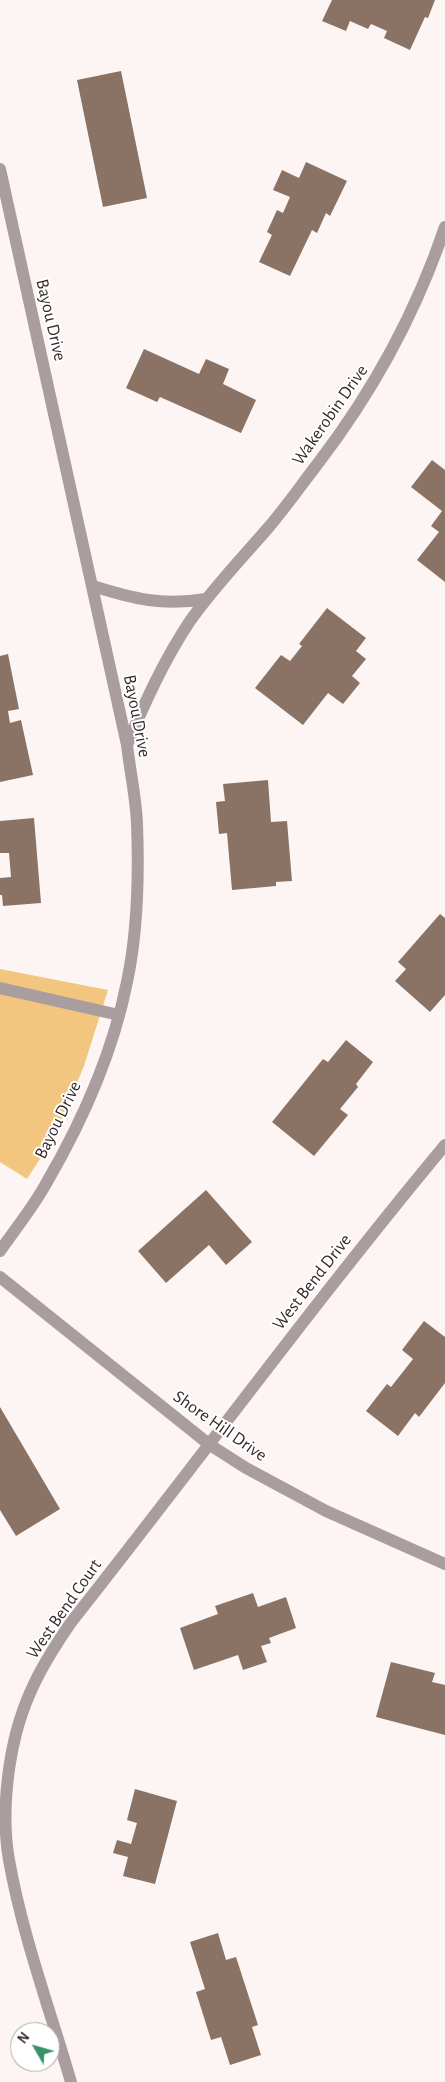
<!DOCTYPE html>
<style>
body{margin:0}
#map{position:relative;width:445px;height:2082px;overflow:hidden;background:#fcf5f4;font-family:"Alegreya Sans",sans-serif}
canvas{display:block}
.north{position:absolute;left:10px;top:2022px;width:50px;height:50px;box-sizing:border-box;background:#fff;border:1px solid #afaaa9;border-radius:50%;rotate:308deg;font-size:14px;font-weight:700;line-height:20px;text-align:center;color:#362a29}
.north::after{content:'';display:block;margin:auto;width:18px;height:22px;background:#379268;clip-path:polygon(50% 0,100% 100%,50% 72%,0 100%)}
</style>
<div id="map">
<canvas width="445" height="2082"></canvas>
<div class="north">N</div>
</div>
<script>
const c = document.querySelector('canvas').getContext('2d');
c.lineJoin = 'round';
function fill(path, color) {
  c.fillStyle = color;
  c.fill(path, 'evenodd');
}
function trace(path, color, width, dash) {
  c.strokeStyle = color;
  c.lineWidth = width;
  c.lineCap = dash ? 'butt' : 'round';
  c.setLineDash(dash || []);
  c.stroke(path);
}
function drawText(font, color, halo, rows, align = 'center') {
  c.font = font + ' "Alegreya Sans",sans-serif';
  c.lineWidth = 4;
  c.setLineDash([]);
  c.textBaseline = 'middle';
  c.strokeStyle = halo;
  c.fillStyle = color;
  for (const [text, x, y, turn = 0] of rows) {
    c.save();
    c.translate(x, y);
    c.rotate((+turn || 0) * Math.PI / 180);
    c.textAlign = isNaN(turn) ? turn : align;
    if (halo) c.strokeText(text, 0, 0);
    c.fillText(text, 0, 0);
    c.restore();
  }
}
fill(new Path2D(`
 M0,969L108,990L84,1066L54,1137L27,1179L0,1162Z`), '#f2c67e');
fill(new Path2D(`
 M332,0H435L428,18L425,17L410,50L384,38L387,31L371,24L368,29L350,21L346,31L322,21Z
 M121,71L147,198L103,207L77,80Z
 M306,162L347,181L330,216L326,213L317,233L312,230L290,276L259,262L272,235L267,232L277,210L283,213L290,197L273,190L282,170L299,178Z
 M144,349L199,374L206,359L229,369L223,384L256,400L241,433L160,397L157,402L126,388Z
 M432,460L445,470V582L417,560L439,532L431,526L442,511L411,487Z
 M327,608L366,638L356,651L366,659L352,676L360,683L343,704L328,693L303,725L255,688L281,655L290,661L302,646L299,644Z
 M8,654L19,709L8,711L10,723L21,720L33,775L0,782V656Z
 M268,780L271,822L287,821L292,881L276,882V886L232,890L227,833L219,834L216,802L225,801L223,784Z
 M34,818L41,903L3,906L2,895H0V878L11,877L9,853H0V821Z
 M440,914L445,918V995L430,1012L395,981L406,969L398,962Z
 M346,1040L373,1062L356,1084L358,1087L340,1109L348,1115L314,1156L272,1122L323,1059L328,1062Z
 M206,1190L252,1242L226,1265L209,1245L166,1283L138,1251Z
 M424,1321L445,1337V1383L419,1417L415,1413L398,1436L366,1411L387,1384L391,1387L413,1359L402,1350Z
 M0,1407L60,1509L16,1536L0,1510Z
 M253,1593L258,1607L286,1597L296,1628L269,1638L271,1643L261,1646L267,1662L243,1670L238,1655L194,1670L180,1628L218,1614L215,1606Z
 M391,1662L435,1673L432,1682L445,1685V1735L376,1717Z
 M135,1789L177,1801L155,1884L123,1876L128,1857L113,1853L117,1840L131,1844L137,1823L127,1820Z
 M218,1933L226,1960L236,1957L258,2025L252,2027L261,2055L230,2065L221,2037L211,2040L196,1992L205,1989L190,1942Z`), '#8a7365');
trace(new Path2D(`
 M0,988L119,1015`), '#aa9da0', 12);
trace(new Path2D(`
 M0,169L127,745C130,771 136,798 137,824C139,876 138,930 127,982C113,1052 83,1120 47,1182C34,1206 16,1228 0,1251
 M93,586C134,599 162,606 206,599
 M127,745C145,702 164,660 190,621C213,588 242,558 268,528C286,507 302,484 319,462C374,390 416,313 445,227
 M0,1277L210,1445L246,1468L326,1511L445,1564
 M71,2082C50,2010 22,1934 9,1860C0,1809 9,1740 30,1693C41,1667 56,1644 72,1621C197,1463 316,1300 445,1145`), '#aa9da0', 12);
drawText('18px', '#362a29', '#fff', [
 ["Bayou Drive",51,320,77],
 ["Wakerobin Drive",330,415,-55],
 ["Bayou Drive",137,716,79],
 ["Bayou Drive",58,1120,-64],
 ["West Bend Drive",312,1282,-52],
 ["Shore Hill Drive",220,1426,35],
 ["West Bend Court",64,1609,-55]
]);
</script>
